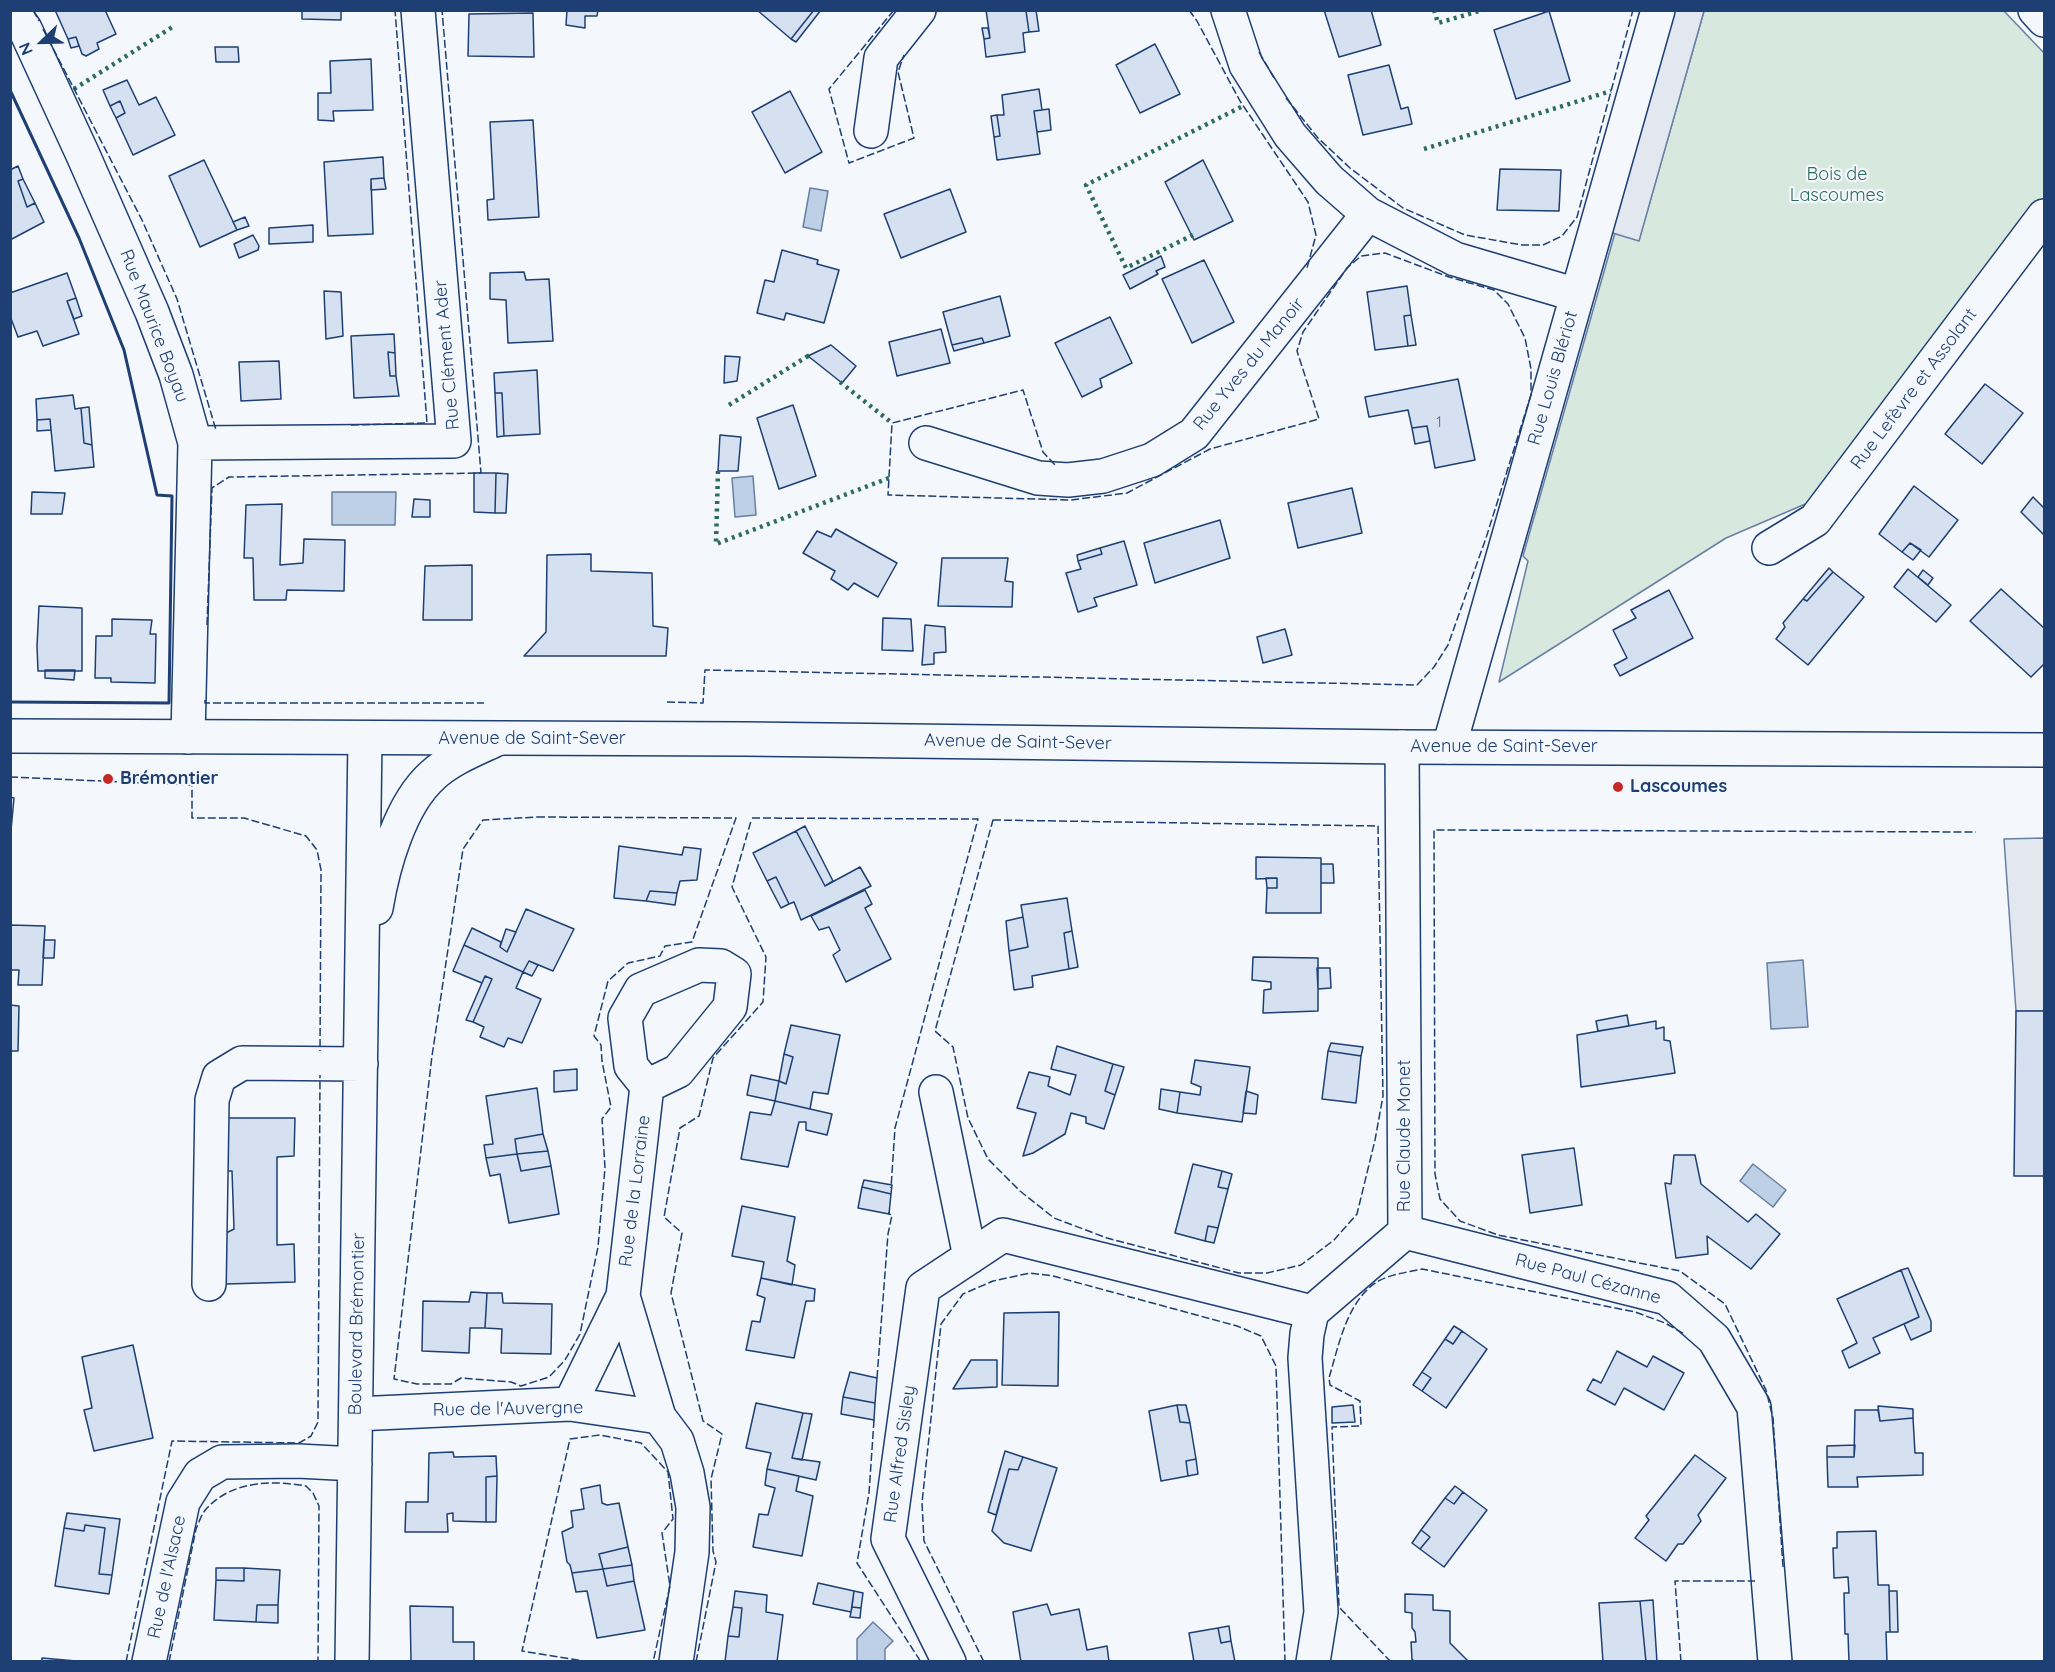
<!DOCTYPE html>
<meta charset="utf-8">
<style>
body{margin:0}
#map{position:relative;width:2055px;height:1672px;overflow:hidden;background:#f4f7fb;font-family:Quicksand,sans-serif}
canvas{display:block}
.frame{position:absolute;inset:0;border:12px solid #1d3f73;pointer-events:none}
.north{position:absolute;left:12px;top:12px;width:60px;height:60px;-webkit-text-stroke:4px #f4f7fb;paint-order:stroke;rotate:247deg;font-size:16px;font-weight:700;line-height:24px;text-align:center;color:#1d3f73}
.north::after{content:'';display:block;margin:auto;width:21px;height:27px;background:#1d3f73;clip-path:polygon(50% 0,100% 100%,50% 72%,0 100%)}
</style>
<div id="map">
<canvas width="2055" height="1672"></canvas>
<div class="frame"></div>
<div class="north">N</div>
</div>
<script>
const c = document.querySelector('canvas').getContext('2d');
c.lineJoin = 'round';
function fill(path, color) {
  c.fillStyle = color;
  c.fill(path, 'evenodd');
}
function trace(path, color, width, dash) {
  c.strokeStyle = color;
  c.lineWidth = width;
  c.lineCap = dash ? 'butt' : 'round';
  c.setLineDash(dash || []);
  c.stroke(path);
}
function drawText(font, color, halo, rows, align = 'center') {
  c.font = font + ' Quicksand,sans-serif';
  c.lineWidth = 4.5;
  c.setLineDash([]);
  c.textBaseline = 'middle';
  c.strokeStyle = halo;
  c.fillStyle = color;
  for (const [text, x, y, turn = 0] of rows) {
    c.save();
    c.translate(x, y);
    c.rotate((+turn || 0) * Math.PI / 180);
    c.textAlign = isNaN(turn) ? turn : align;
    if (halo) c.strokeText(text, 0, 0);
    c.fillText(text, 0, 0);
    c.restore();
  }
}
const green = new Path2D(`
 M1704,11H2004L2044,53V201L1817,499L1726,538L1499,682L1528,561L1523,556L1615,233L1639,240Z`);
fill(green, '#d7e8df');
trace(green, '#687fa3', 1.5);
const parking = new Path2D(`
 M1658,11H1704L1639,241L1596,228Z
 M2044,838V1011H2016L2004,839Z`);
fill(parking, '#e3e8f0');
trace(parking, '#687fa3', 1.5);
const water = new Path2D(`
 M810,188L828,191L821,231L803,227Z
 M753,476L756,515L735,517L732,478Z
 M332,492H396L395,525H332Z
 M1803,960L1808,1027L1771,1029L1767,963Z
 M1753,1164L1786,1190L1773,1207L1740,1181Z
 M873,1622L893,1641L885,1649V1661H857V1639Z`);
fill(water, '#bed0e5');
trace(water, '#687fa3', 1.5);
const building = new Path2D(`
 M55,10H105L116,34L97,43L99,49L86,56L82,54L76,37L68,39Z
 M302,10H341V20L302,19Z
 M567,10H598L597,16H585V28L566,25Z
 M757,10H814L791,39Z
 M814,10H821L796,42L791,39Z
 M986,10H1031L1026,11L1029,32L1023,33L1025,52L986,57L984,39L990,38Z
 M1036,10L1039,31L1029,32L1026,11Z
 M1324,10H1371L1381,45L1339,57Z
 M1549,11L1570,81L1516,99L1494,30Z
 M533,13L534,57L468,56L469,14Z
 M982,28H988L990,38L984,39Z
 M76,37L79,46L71,48L68,39Z
 M1155,44L1180,94L1140,113L1116,65Z
 M215,47H238L239,62H216Z
 M371,59L373,110L333,111L334,121L318,120V93H331L330,61Z
 M1389,65L1401,109L1408,107L1412,124L1363,135L1348,75Z
 M127,80L139,105L156,97L175,135L133,155L116,118L125,113L120,101L110,106L103,90Z
 M1039,89L1042,110L1034,111L1040,154L997,160L994,137L1000,136L997,115H1004L1002,95Z
 M790,91L822,152L785,173L752,112Z
 M120,101L125,113L116,118L110,106Z
 M1049,109L1051,130L1037,132L1034,111Z
 M997,115L1000,136L994,137L991,116Z
 M533,120L539,217L488,220L487,200L494,199L490,122Z
 M383,157L384,178L371,179L373,234L328,236L324,162Z
 M204,160L237,230L200,247L169,176Z
 M1203,160L1233,221L1194,240L1165,182Z
 M18,166L23,179L18,181L27,207L35,203L44,222L10,240V170Z
 M1500,169L1561,170L1559,211L1497,210Z
 M384,178L386,189L371,190V179Z
 M23,179L35,203L27,207L18,181Z
 M950,189L966,232L901,258L884,214Z
 M245,217L249,226L237,230L233,222Z
 M313,225V242L269,244V228Z
 M253,235L259,246L258,250L239,258L234,244Z
 M782,250L818,260L817,264L839,270L824,323L786,313L784,320L757,313L765,280L774,282Z
 M1161,256L1165,267L1156,271L1158,274L1130,289L1123,275Z
 M1204,260L1234,322L1192,343L1162,279Z
 M524,272L526,280L549,279L553,341L508,343L506,300L490,299V273Z
 M67,273L76,298L67,301L79,334L43,346L37,331L18,337L10,316V293Z
 M1407,286L1411,315L1404,316L1408,346L1375,350L1367,292Z
 M324,291L341,292L343,336L326,339Z
 M1000,296L1010,336L984,343L982,338L952,345L943,312Z
 M76,298L82,316L74,319L67,301Z
 M1411,315L1416,345L1408,346L1404,316Z
 M1110,317L1132,363L1100,379L1102,387L1082,397L1055,343Z
 M941,329L950,363L897,376L889,342Z
 M394,334L395,353L388,352L390,376H396L399,396L354,398L351,336Z
 M982,338L984,343L954,351L952,345Z
 M831,345L856,366L842,383L808,356Z
 M388,352L395,353L396,376H390Z
 M725,356L740,357L737,381L724,383Z
 M279,361L281,399L241,401L239,362Z
 M537,370L540,434L504,436L502,393H495L494,373Z
 M1458,379L1475,460L1435,468L1427,426L1412,428L1408,410L1369,417L1365,397Z
 M1985,384L2023,413L1982,464L1945,434Z
 M495,393H502L504,436L497,437Z
 M73,395L75,409L81,408L84,443L92,445L94,467L55,471L50,419L37,420L36,399Z
 M793,405L816,476L779,489L757,418Z
 M89,407L92,445L84,443L81,408Z
 M50,419L51,430L37,431V420Z
 M1427,426L1430,441L1415,444L1412,428Z
 M720,435L741,437L738,471H718Z
 M474,473H496L495,513L474,512Z
 M496,473L508,474L506,513H495Z
 M1914,486L1958,520L1929,557L1910,543L1902,552L1879,534Z
 M1352,488L1362,533L1298,548L1288,503Z
 M32,492L65,493L62,514H31Z
 M2033,497L2044,508V535L2021,512Z
 M414,499L430,500V517H412Z
 M282,504L280,565L303,563L304,539L345,540L344,591L287,590L286,600H254L253,558H244L246,505Z
 M1220,520L1230,558L1155,583L1144,543Z
 M836,529L897,563L878,597L854,583L848,590L831,579L835,571L803,553L817,531L831,537Z
 M1124,541L1137,585L1094,598L1097,606L1078,612L1066,573L1081,569L1078,561L1102,554L1100,548Z
 M1910,543L1921,550L1913,560L1902,552Z
 M1100,548L1102,554L1078,561L1077,555Z
 M591,554V571L652,573L653,626L668,628L666,656H524L546,632L547,555Z
 M942,558H1008L1005,581L1013,582L1012,607L938,606Z
 M472,565V620H423L425,566Z
 M1829,568L1833,572L1807,601L1803,599Z
 M1908,569L1951,605L1936,622L1894,587Z
 M1923,570L1933,578L1928,585L1918,577Z
 M1833,572L1864,597L1808,665L1776,639L1785,627L1783,623L1803,599L1807,601Z
 M2001,589L2044,628V664L2031,677L1970,621Z
 M1669,590L1693,638L1620,676L1614,665L1627,658L1613,630L1636,618L1631,610Z
 M39,606L82,608V671H38L37,646Z
 M883,618L911,619L913,651L882,650Z
 M112,619L152,620L150,634H156L155,683L111,682V678H95L96,636H112Z
 M925,625L945,627L946,652L934,653V664L922,665Z
 M1285,629L1292,655L1263,663L1257,637Z
 M45,670H75L74,680L45,678Z
 M10,797L14,798L10,841Z
 M805,826L833,881L825,886L796,831Z
 M796,831L825,886L860,867L871,886L801,920L794,902L789,904L776,877L767,881L753,853Z
 M619,846L682,855L684,847L701,849L697,880L680,881L677,893L650,891L646,901L614,898Z
 M1256,857L1321,858V913H1266L1267,888H1277V878L1256,879Z
 M1321,864H1333L1334,883H1321Z
 M776,877L789,904L781,908L767,881Z
 M1266,878H1277V888H1267Z
 M865,890L872,904L865,908L891,959L846,982L833,955L840,950L829,927L819,930L811,916Z
 M650,891L677,893L675,905L646,901Z
 M1067,898L1072,931L1064,933L1069,969L1032,976L1033,987L1014,990L1009,951L1028,947L1021,905Z
 M526,909L574,929L553,971L529,961L523,972L464,945L472,928L501,942L500,947L507,952Z
 M1023,917L1028,947L1009,951L1006,921Z
 M10,925L45,926L42,985H18L19,970H10Z
 M506,929L516,932L507,952L500,947Z
 M1072,931L1078,967L1069,969L1064,933Z
 M44,940H55L54,958H43Z
 M464,945L523,972L516,988L541,999L522,1043L508,1038L504,1047L480,1037L484,1027L473,1022L492,979L485,976L482,983L453,971Z
 M1253,957L1318,958V1011L1263,1013L1264,990L1271,989V982L1252,980Z
 M529,961L538,965L532,976L523,972Z
 M1317,968H1330L1331,988L1318,989Z
 M485,976L492,979L473,1022L466,1020Z
 M10,1005L19,1006L18,1051H10Z
 M2016,1011H2044V1176H2014Z
 M1627,1015L1629,1026L1598,1031L1596,1021Z
 M1656,1021V1029L1664,1027V1040L1670,1041L1675,1073L1581,1087L1577,1035Z
 M791,1025L840,1035L828,1094L813,1092L810,1109L775,1101L779,1081L786,1084L793,1057L784,1054Z
 M1331,1043L1363,1047L1361,1056L1328,1051Z
 M1057,1046L1113,1064L1105,1091L1115,1095L1104,1129L1086,1123V1117L1071,1113L1065,1134L1033,1153L1023,1156L1036,1113L1017,1108L1029,1072L1050,1077L1048,1086L1070,1095L1076,1075L1051,1069Z
 M1328,1051L1361,1056L1356,1103L1322,1099Z
 M784,1054L793,1057L786,1084L779,1081Z
 M1195,1060L1250,1067L1242,1122L1177,1113L1180,1092L1200,1095L1201,1087L1191,1083Z
 M1113,1064L1124,1067L1115,1095L1105,1091Z
 M577,1069V1090L554,1092V1071Z
 M751,1075L779,1081L775,1101L747,1095Z
 M537,1088L543,1134L515,1139L517,1154L486,1158L484,1145L493,1144L486,1096Z
 M1161,1089L1180,1092L1177,1113L1159,1109Z
 M1246,1091L1258,1095L1256,1114L1243,1113Z
 M775,1101L832,1114L827,1135L806,1130V1122H799L788,1167L741,1159L750,1112L771,1115Z
 M226,1118H295L294,1156L277,1157V1245L294,1244L295,1282L226,1284L224,1234L234,1229L232,1171H225Z
 M543,1134L548,1151L517,1154L515,1139Z
 M1574,1148L1582,1205L1530,1213L1522,1155Z
 M548,1151L551,1166L521,1171L517,1154Z
 M517,1154L521,1171L551,1166L559,1214L509,1223L500,1174L490,1176L486,1158Z
 M1674,1155H1695L1701,1184L1748,1222L1756,1214L1780,1234L1751,1269L1707,1236L1708,1254L1676,1258L1665,1183L1671,1184Z
 M1193,1164L1222,1171L1218,1187L1228,1189L1218,1228L1208,1226L1205,1241L1175,1233Z
 M1222,1171L1232,1174L1228,1189L1218,1187Z
 M864,1180L892,1185L891,1194L862,1187Z
 M862,1187L891,1194L889,1214L858,1208Z
 M742,1206L795,1217L787,1261L795,1265L792,1285L761,1278L764,1262L732,1256Z
 M1208,1226L1218,1228L1214,1243L1205,1241Z
 M1908,1268L1931,1321V1331L1911,1340L1904,1324L1919,1317L1901,1270Z
 M1901,1270L1919,1317L1873,1338L1880,1353L1849,1368L1842,1351L1857,1343L1837,1299Z
 M761,1278L815,1289L814,1301H806L794,1358L746,1350L752,1321L760,1322L765,1298L757,1295Z
 M471,1292L487,1293L485,1328H470L469,1353L422,1351L423,1301L469,1302Z
 M487,1293H502L503,1303L552,1304L551,1354L501,1353L502,1329L485,1328Z
 M1059,1312L1058,1386L1002,1385L1004,1313Z
 M1454,1326L1462,1331L1453,1344L1445,1339Z
 M1462,1331L1487,1349L1446,1408L1422,1391L1431,1378L1422,1372L1445,1339L1453,1344Z
 M133,1345L153,1438L94,1451L84,1410L92,1408L82,1357Z
 M1617,1351L1647,1367L1653,1356L1684,1373L1664,1410L1624,1388L1615,1405L1587,1390L1593,1379L1601,1383Z
 M971,1360H997V1387L953,1389Z
 M850,1372L877,1378L875,1403L843,1397Z
 M1422,1372L1431,1378L1422,1391L1413,1385Z
 M843,1397L875,1403L874,1420L841,1414Z
 M756,1403L803,1413L792,1458L820,1462L816,1480L767,1469L771,1453L746,1448Z
 M1177,1405H1186L1190,1423L1180,1422Z
 M1177,1405L1180,1422L1190,1423L1196,1459L1186,1461L1188,1476L1161,1481L1149,1411Z
 M1353,1405L1355,1422L1332,1423V1407Z
 M1878,1406L1913,1409V1418L1880,1421Z
 M1855,1410H1878L1880,1421L1913,1418L1915,1453H1923V1475L1857,1477L1858,1487H1828L1827,1457H1854Z
 M803,1413L812,1414L802,1460L792,1458Z
 M1855,1445L1854,1457H1827V1446Z
 M1005,1451L1023,1457L1018,1470L1009,1469L996,1515L988,1512Z
 M453,1452L454,1457L496,1456L497,1476L486,1477V1522L453,1521V1513L447,1514L448,1532H405L406,1502H428L429,1453Z
 M1695,1455L1726,1478L1698,1515L1701,1521L1683,1544H1678L1666,1561L1635,1538L1649,1520L1646,1516Z
 M1023,1457L1057,1468L1031,1551L1004,1543L992,1531L1009,1469L1018,1470Z
 M1196,1459L1198,1474L1188,1476L1186,1461Z
 M767,1469L799,1476L796,1491L813,1496L802,1556L753,1547L759,1514L768,1515L775,1488L765,1485Z
 M497,1476L496,1522H486V1477Z
 M600,1485L602,1503L607,1505L619,1503L628,1547L599,1554L603,1569L572,1573L570,1565L567,1562L562,1532L573,1527L571,1511L584,1509L581,1489Z
 M1455,1486L1463,1492L1454,1504L1445,1498Z
 M1463,1492L1487,1510L1444,1567L1420,1549L1430,1537L1421,1530L1445,1498L1454,1504Z
 M67,1513L120,1519L112,1575L99,1574L105,1528L85,1525L84,1531L64,1528Z
 M85,1525L105,1528L99,1574L112,1575L109,1594L55,1586L64,1528L84,1531Z
 M1421,1530L1430,1537L1420,1549L1412,1543Z
 M1876,1531L1878,1585H1889L1890,1632H1886L1887,1662H1849L1848,1634H1845L1844,1593H1849L1848,1577L1834,1578L1833,1548H1837V1532Z
 M628,1547L632,1565L603,1569L599,1554Z
 M632,1565L634,1581L607,1586L603,1569Z
 M216,1568H244V1581L216,1580Z
 M244,1568L280,1570L278,1605H257L256,1622L214,1620L216,1580L244,1581Z
 M603,1569L607,1586L634,1581L645,1630L597,1638L587,1591L576,1592L572,1573Z
 M818,1583L854,1591L851,1612L813,1604Z
 M735,1591L767,1595L766,1612L783,1615L777,1662H725L728,1636L739,1637L742,1608L733,1607Z
 M854,1591L863,1593L861,1608L852,1607Z
 M1889,1591H1897L1898,1632H1890Z
 M1405,1594L1433,1595V1610L1450,1611V1643L1469,1662H1414L1412,1659L1411,1642H1416L1415,1632L1412,1628V1613L1405,1612Z
 M1653,1600L1657,1662H1646L1640,1601Z
 M1640,1601L1646,1662H1603L1599,1603Z
 M1047,1604L1051,1615L1079,1609L1087,1650L1107,1646L1109,1662H1021L1013,1612Z
 M257,1605H278V1623L256,1622Z
 M410,1606L453,1607V1642H474V1661H411Z
 M733,1607L742,1608L739,1637L728,1636Z
 M852,1607L861,1608L860,1618L850,1617Z
 M1229,1626L1231,1641L1221,1643L1218,1628Z
 M1218,1628L1221,1643L1231,1641L1235,1662H1194L1189,1633Z
 M42,1658L88,1662H42Z`);
fill(building, '#d5e0f0');
trace(building, '#1d3f73', 1.5);
const minor = new Path2D(`
 M12,10L25,29L83,155L152,312L176,375L195,443L188,737
 M1228,10L1246,65L1290,135L1329,180L1368,214L1455,259L1577,295
 M2035,10L2044,20
 M871,131L881,58L919,10
 M195,443L454,441L418,10
 M926,443L1038,478L1068,480L1103,476L1152,460L1194,434L1368,214
 M1769,548L1815,520L2044,216
 M1449,747L1658,10
 M376,908C383,866 400,804 433,775C450,759 476,749 497,739
 M936,1092L970,1257
 M1405,1232L1667,1298L1714,1339L1754,1407L1775,1662
 M209,1284L212,1100L219,1077L242,1063L361,1064
 M623,1296L659,1417L677,1441L687,1473L693,1507L692,1552L676,1662
 M570,1404L623,1296L647,1086L678,1071L730,1007L734,974L721,966L699,965L641,990L625,1018L631,1066L647,1086
 M356,1414L570,1404L659,1417
 M149,1662L183,1502L200,1475L222,1462L298,1461L355,1464
 M352,1662L365,738
 M949,1662L888,1539L923,1288L1003,1235L1312,1312
 M1313,1662L1321,1612L1305,1358L1307,1334L1312,1312L1405,1232L1402,747`);
const major = new Path2D(`
 M10,736L745,739L1402,747L2044,750`);
trace(minor, '#1d3f73', 36);
trace(major, '#1d3f73', 36);
trace(minor, '#f4f7fb', 33);
trace(major, '#f4f7fb', 33);
trace(new Path2D(`
 M1434,10L1438,23L1483,10
 M74,89L174,26
 M1424,149L1611,91
 M1193,235L1126,268L1086,185L1243,106
 M840,382L892,423
 M729,405L808,356L810,357
 M718,471L716,544L889,478`), '#2c6c60', 4.5, [3, 4.5]);
trace(new Path2D(`
 M33,10L39,21
 M894,10L829,89L849,163L914,138L898,72L904,55
 M1189,10L1197,21L1240,101L1308,202L1316,235L1307,268
 M43,29L142,220L177,299L216,430
 M1259,52L1274,78
 M1286,98L1318,138L1350,168L1403,208L1465,235L1522,245H1543L1562,236L1577,217L1633,10
 M351,425L427,423L395,10
 M207,625L212,488L229,477L481,473L442,10
 M205,700V703H484
 M667,702L703,703L705,670L1417,685L1434,667L1448,645L1486,538L1531,395V369L1525,338L1508,304L1494,290L1449,277L1385,253L1361,256L1347,268L1303,332L1297,351L1319,419L1210,449L1127,493L1071,500L888,495L892,423L1023,390L1043,452L1056,466
 M10,777L192,785V818H244L306,836L317,850L321,870L320,1051
 M537,817L736,818L692,942L665,946L660,956L628,963L608,981L594,1036L601,1045L602,1061L611,1107L602,1119L605,1168L598,1247L580,1334L565,1360L549,1377L521,1386L511,1382L461,1378L451,1384H417L394,1379L432,1056L463,849L483,820Z
 M752,818L978,819L895,1128L891,1188
 M993,820L1378,826L1383,1096L1375,1140L1357,1214L1334,1240L1301,1265L1267,1273H1239L1107,1238L1054,1218L1020,1191L988,1159L968,1118L953,1047L935,1031Z
 M877,1378L888,1234L892,1215L889,1214V1212
 M874,1420L869,1493L857,1563L921,1662
 M1783,1567L1773,1418L1766,1390L1725,1304L1680,1271L1498,1235L1460,1221L1440,1199L1435,1174L1434,830L1976,832
 M126,1662L172,1441L299,1443L311,1436L318,1422L320,1075
 M169,1662L196,1529C199,1522 202,1513 207,1508C232,1481 272,1480 306,1486L313,1493L319,1506L318,1662
 M590,1662L522,1651L570,1439L600,1435L641,1443L668,1472L673,1519L662,1533L670,1586L653,1662
 M696,1662L716,1562L713,1551L711,1479L722,1434L703,1421L671,1293L682,1233L664,1217L680,1128L699,1116L713,1058L763,1002L766,957L732,887L751,821
 M984,1662L924,1541L922,1503L941,1324L963,1294L993,1281L1030,1273L1053,1276L1237,1326L1261,1336L1276,1366L1285,1662
 M1391,1662L1339,1607L1332,1427L1361,1426L1360,1401L1330,1385L1329,1378C1338,1348 1345,1310 1369,1288C1382,1275 1404,1273 1422,1269L1635,1312L1665,1323L1686,1335
 M1681,1662L1675,1581H1755`), '#1d3f73', 1.5, [8, 3]);
trace(new Path2D(`
 M10,90L79,238L124,350L157,495L172,496L169,703L10,702`), '#1d3f73', 3);
for (const [x, y, r, color] of [
 [108,779,6,"#c62828"],
 [1618,787,6,"#c62828"]
]) {
  const dot = new Path2D();
  dot.arc(x, y, r, 0, 2 * Math.PI);
  c.fillStyle = color;
  c.fill(dot);
  trace(dot, '#f4f7fb', 2);
}
drawText('15px', '#4b6792', null, [
 ["1",1439,422]
]);
drawText('18px', '#2c6c60', '#f4f7fb', [
 ["Bois de",1837,175],
 ["Lascoumes",1837,196]
]);
drawText('18px', '#1d3f73', '#f4f7fb', [
 ["Rue Maurice Boyau",154,326,69],
 ["Rue Clément Ader",447,355,-95],
 ["Rue Yves du Manoir",1249,364,-51],
 ["Rue Louis Blériot",1553,378,-74],
 ["Rue Lefèvre et Assolant",1914,389,-53],
 ["Avenue de Saint-Sever",532,739],
 ["Avenue de Saint-Sever",1018,742,1],
 ["Avenue de Saint-Sever",1504,747],
 ["Rue Claude Monet",1405,1136,-90],
 ["Rue de la Lorraine",635,1191,-83],
 ["Rue Paul Cézanne",1588,1279,15],
 ["Boulevard Brémontier",357,1324,-89],
 ["Rue de l'Auvergne",508,1409,-1],
 ["Rue Alfred Sisley",900,1454,-82],
 ["Rue de l'Alsace",167,1577,-78]
]);
drawText('bold 18px', '#1d3f73', '#f4f7fb', [
 ["Brémontier",120,779],
 ["Lascoumes",1630,787]
], 'left');
</script>
